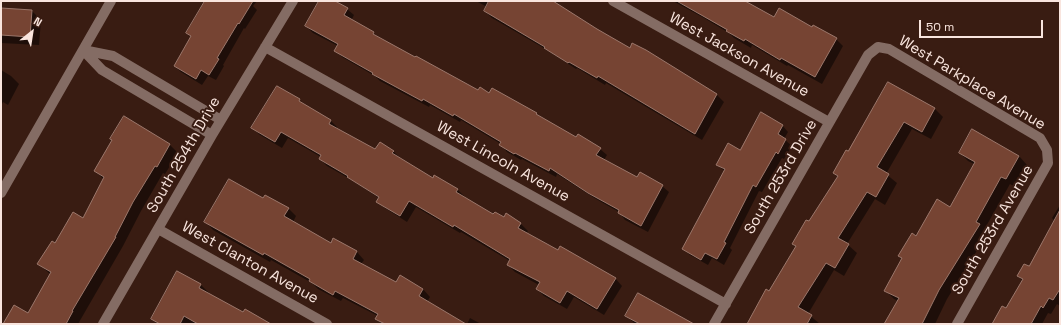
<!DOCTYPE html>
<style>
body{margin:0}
#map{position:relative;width:1061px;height:325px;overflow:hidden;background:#391c12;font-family:"Space Grotesk",sans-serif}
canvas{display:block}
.frame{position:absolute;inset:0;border:2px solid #f9e5de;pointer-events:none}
.north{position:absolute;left:12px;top:12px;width:40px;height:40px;-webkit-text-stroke:3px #391c12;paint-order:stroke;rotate:30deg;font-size:11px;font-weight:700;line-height:16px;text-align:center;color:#f9e5de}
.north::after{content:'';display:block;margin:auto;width:14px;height:18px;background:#f9e5de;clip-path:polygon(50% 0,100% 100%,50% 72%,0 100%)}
.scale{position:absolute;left:919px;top:20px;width:124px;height:18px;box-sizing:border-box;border:2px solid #f9e5de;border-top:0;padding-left:5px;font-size:12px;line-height:14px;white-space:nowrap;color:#f9e5de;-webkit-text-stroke:3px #391c12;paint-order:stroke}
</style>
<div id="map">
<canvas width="1061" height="325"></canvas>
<div class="frame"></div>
<div class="north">N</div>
<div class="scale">50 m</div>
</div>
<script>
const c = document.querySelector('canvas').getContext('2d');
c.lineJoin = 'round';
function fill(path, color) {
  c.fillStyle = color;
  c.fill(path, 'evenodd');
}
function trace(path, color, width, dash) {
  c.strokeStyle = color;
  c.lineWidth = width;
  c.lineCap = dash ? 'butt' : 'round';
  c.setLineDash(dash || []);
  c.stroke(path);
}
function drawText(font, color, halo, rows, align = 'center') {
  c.font = font + ' "Space Grotesk",sans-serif';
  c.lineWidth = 4;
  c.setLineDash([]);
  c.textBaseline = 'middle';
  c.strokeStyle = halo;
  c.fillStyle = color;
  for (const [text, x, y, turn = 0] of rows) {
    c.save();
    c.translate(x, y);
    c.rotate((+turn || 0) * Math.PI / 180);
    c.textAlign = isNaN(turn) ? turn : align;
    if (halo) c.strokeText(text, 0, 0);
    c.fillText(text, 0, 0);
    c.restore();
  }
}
fill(new Path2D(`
 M212,1H257L253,6L257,10L245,29L244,28L223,65L224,66L216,80L208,76L202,85L181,72L175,66L192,38L187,33Z
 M320,1H333L347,9L354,15L351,21L373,33L379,38L478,91L600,149L607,155L604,160L637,179L662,186L669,192L648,232L625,220L619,212L596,199L557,174L556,177L522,159L521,160L507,152L501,145V144L461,120L460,122L430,105L429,107L380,81L375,76L342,57L336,51L338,46L313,33L306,26Z
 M476,1H555L559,6L596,30L630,49L633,45L717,95L724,102L702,140L606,83L605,85L577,68L576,69L549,51L492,18L485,11L487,7Z
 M673,1H745L774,18L812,28L836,39L843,46L822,84L788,65L787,66L752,45L751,48L734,38L729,33L704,18Z
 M1,8L32,11L41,20L39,45L1,43Z
 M1,70L11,76L19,84L8,105L3,102L1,106Z
 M889,84L935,109L943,117L931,139L912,129L886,174L897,183L885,205L875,199L847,244L857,253L844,276L834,270L808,314L820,324H748L769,292L797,247L794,244L809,222L838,177L834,173L849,153Z
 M299,100L305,106L330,120L337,127V129L376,150L393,151L400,158L433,179L435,176L458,190L465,197L464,198L494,216L521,224L528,231L526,234L558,251L615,278L622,286L604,315L574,297L567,309L544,296L537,289L539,285L515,272L508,265L510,261L461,232L460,233L416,207L407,222L385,208L378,201L379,198L352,180L327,166L320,159L321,157L288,138L282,148L260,135L253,128Z
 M124,117L170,145L178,153L165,174L163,173L141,211L123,246L78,324H4L29,314L51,275L39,264L55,244L83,220L104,180L96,171Z
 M782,125L788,132L784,139L792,146L784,159L782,158L762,192L759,191L730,248L732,250L724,265L712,258L708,265L690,255L684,249L725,171L717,165Z
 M973,131L1019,156L1027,165L1015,187L1010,184L984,230L988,233L947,299L935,324H886L898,301L894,299L885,290L917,237L951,208L974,164L968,161L960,153Z
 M264,200L288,208L296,216L293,222L331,244L334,239L357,252L364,260L361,264L396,283L423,289L430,297L427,302L464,324H382L376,318L378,316L343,298L341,301L318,289L312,283L271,260L270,262L213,230L206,222Z
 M1060,205V306L1057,304L1051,314L1048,313L1042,324H992L1006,309L1023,281L1018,276L1029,268L1055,221L1052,218Z
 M178,273L201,285L209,293L208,294L243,314L269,324H158L153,319Z
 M627,316L687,324H635Z
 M470,318L481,324H467Z`), '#0007');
const building = new Path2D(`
 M205,1H253L239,24L238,23L217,58L219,59L209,75L201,70L196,79L174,66L191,36L186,33Z
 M319,1H335L348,8L344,15L374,32L373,34L415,57L416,56L478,90L480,87L489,93L492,88L537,113L536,114L576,137L578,134L601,148L596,155L637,177L640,172L663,185L641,226L618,213L619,210L588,193L550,168L549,171L515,153L514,154L499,145L501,142L454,114L453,116L423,99L422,101L372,74L373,73L334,51L338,44L305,26Z
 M489,1H553L597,29L630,48L632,43L646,50L717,94L695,134L598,76L597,78L569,62L568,63L544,48L545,47L484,11Z
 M677,1H745L774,17L779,8L812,27L813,25L837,38L815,77L781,58L780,60L745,39L744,41L726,31L727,30Z
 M1,8L32,10L30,37L1,35Z
 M888,82L935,108L922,132L904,122L877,167L889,174L876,197L867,192L838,238L849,244L835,268L826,263L798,307L812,315L807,324H747L766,289L769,291L796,246L792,244L806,220L809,221L838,176L833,173L846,150L848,151Z
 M277,86L300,99L299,101L331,120L329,124L375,149L380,142L394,151L392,153L433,178L434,175L458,189L456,192L493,214L495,212L504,217L506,213L521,223L518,228L558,250L560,246L616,278L597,309L567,291L560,303L536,289L540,282L507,265L510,259L454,225L453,227L409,201L400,216L376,202L379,197L347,177L348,176L319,159L321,155L281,132L275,142L251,128Z
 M761,112L783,125L778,134L786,139L778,154L776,152L756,187L753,185L724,242L726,243L717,259L705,253L701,260L682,249L725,169L716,165L728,143L740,150Z
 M124,116L170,144L157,167L155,166L133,202L115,237H116L72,311H73L66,324H3L14,305L28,313L51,272L37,264L52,241L55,243L73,212L83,218L104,177L94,171L112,140L110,139Z
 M972,129L1019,156L1006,179L1001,177L976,222L980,224L939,290L922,324H884L899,298L884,291L902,258L898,256L912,233L916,236L937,199L950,207L975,162L959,153Z
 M229,179L263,198L265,195L289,208L284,216L331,243L333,238L357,251L353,259L396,282L400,275L423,289L419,296L466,324H385L375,319L378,314L335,291L333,295L309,281L310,279L264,253L263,255L204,222Z
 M1060,210V289L1053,300L1049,298L1043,308L1041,306L1031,324H992L1002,306L1006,308L1023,279L1017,276L1024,264L1029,266Z
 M177,271L201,284L199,288L243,312L245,309L271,324H198L184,316L180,324H160L151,319Z
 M638,293L694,324H640L625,316Z`);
fill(building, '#764433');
trace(building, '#9b776b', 1);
trace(new Path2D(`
 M613,1L829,122
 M265,47L726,304
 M83,50L113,56L221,120
 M83,50L102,70L212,135
 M1,193L111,1
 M158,229L327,324
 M103,324L212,135L293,1
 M714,324L868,55L878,47L889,49L1040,138L1047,150L1048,163L957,324`), '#846c64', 10);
drawText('15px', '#f9e5de', '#391c12', [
 ["West Jackson Avenue",739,55,29],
 ["West Parkplace Avenue",972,83,31],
 ["South 254th Drive",184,155,-60],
 ["West Lincoln Avenue",503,162,29],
 ["South 253rd Drive",781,177,-60],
 ["South 253rd Avenue",993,230,-60],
 ["West Clanton Avenue",250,263,29]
]);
</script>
